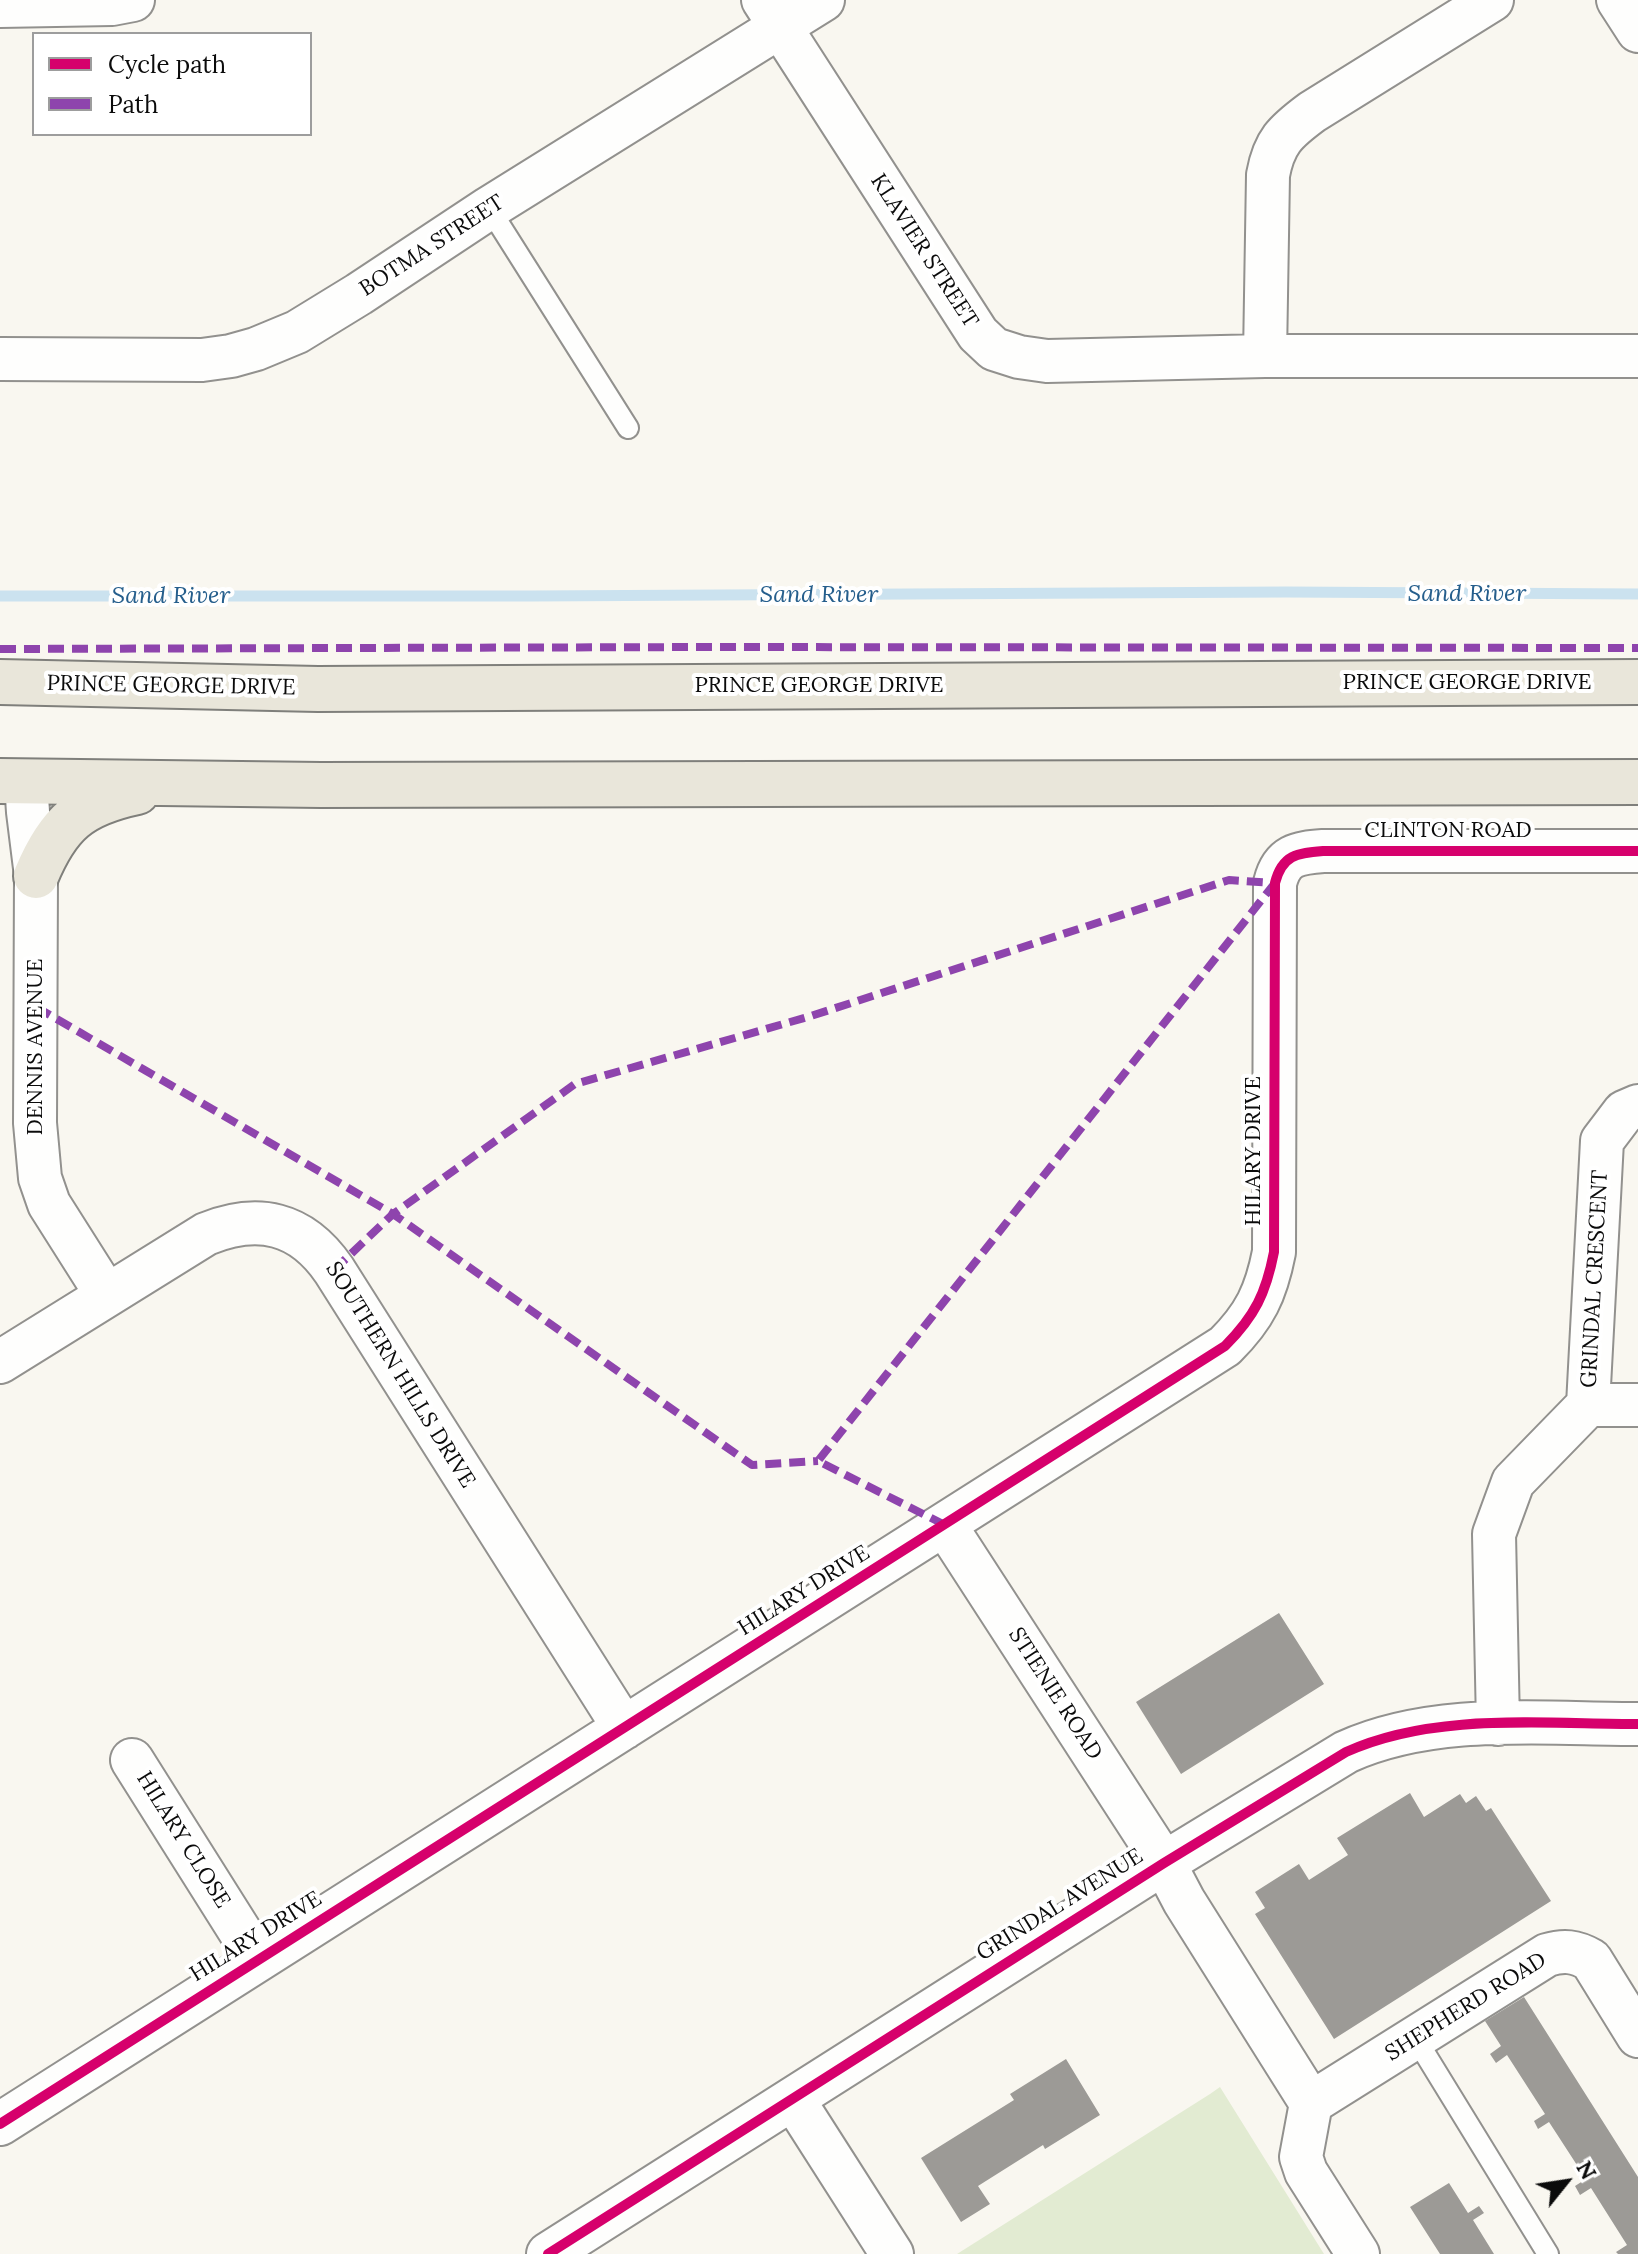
<!DOCTYPE html>
<style>
body{margin:0}
#map{position:relative;width:1638px;height:2254px;overflow:hidden;background:#f9f7f0;font-family:Lora,serif}
canvas{display:block}
.legend{position:absolute;left:32px;top:32px;width:280px;height:104px;box-sizing:border-box;background:#fff;border:2px solid #9d9d9d;margin:0;padding:10px 14px;list-style:none;font-size:24px;color:#0b0b0b}
.legend li{display:flex;align-items:center;gap:16px;height:40px}
.legend b{width:40px;border:2px solid #9d9d9d}
.north{position:absolute;left:1526px;top:2142px;width:80px;height:80px;-webkit-text-stroke:6px #fff;paint-order:stroke;rotate:60deg;font-size:22px;font-weight:700;line-height:32px;text-align:center;color:#0b0b0b}
.north::after{content:'';display:block;margin:auto;width:28px;height:36px;background:#0b0b0b;clip-path:polygon(50% 0,100% 100%,50% 72%,0 100%)}
</style>
<div id="map">
<canvas width="1638" height="2254"></canvas>
<ul class="legend">
<li><b style="height:10px;background:#d6006c"></b>Cycle path</li>
<li><b style="height:10px;background:#8e44ad"></b>Path</li>
</ul>
<div class="north">N</div>
</div>
<script>
const c = document.querySelector('canvas').getContext('2d');
c.lineJoin = 'round';
function fill(path, color) {
  c.fillStyle = color;
  c.fill(path, 'evenodd');
}
function trace(path, color, width, dash) {
  c.strokeStyle = color;
  c.lineWidth = width;
  c.lineCap = dash ? 'butt' : 'round';
  c.setLineDash(dash || []);
  c.stroke(path);
}
function drawText(font, color, halo, rows, align = 'center') {
  c.font = font + ' Lora,serif';
  c.lineWidth = 8;
  c.setLineDash([]);
  c.textBaseline = 'middle';
  c.strokeStyle = halo;
  c.fillStyle = color;
  for (const [text, x, y, turn = 0] of rows) {
    c.save();
    c.translate(x, y);
    c.rotate((+turn || 0) * Math.PI / 180);
    c.textAlign = isNaN(turn) ? turn : align;
    if (halo) c.strokeText(text, 0, 0);
    c.fillText(text, 0, 0);
    c.restore();
  }
}
fill(new Path2D(`
 M1220,2087L1324,2254H957L1210,2094Z`), '#e2ebd2');
trace(new Path2D(`
 M0,596H532L1286,592L1638,594`), '#cbe2ef', 11);
fill(new Path2D(`
 M1279,1613L1324,1684L1181,1774L1136,1702Z
 M1410,1793L1424,1817L1460,1794L1466,1803L1476,1796L1486,1811L1491,1808L1551,1901L1334,2039L1255,1914L1265,1908L1255,1892L1299,1864L1309,1880L1348,1855L1337,1838Z
 M1524,1997L1638,2177V2254H1618L1616,2252L1627,2245L1591,2188L1580,2195L1575,2186L1586,2179L1549,2122L1538,2129L1534,2121L1545,2114L1507,2055L1496,2063L1490,2054L1501,2046L1485,2021Z
 M1066,2059L1100,2115L1045,2149L1043,2145L978,2186L990,2204L961,2222L921,2158L1014,2100L1010,2094Z
 M1449,2183L1468,2213L1479,2206L1484,2213L1473,2220L1494,2254H1440L1410,2207Z`), '#9c9a96');
const service = new Path2D(`
 M489,208L628,428
 M1416,2039L1548,2254`);
const minor = new Path2D(`
 M763,0L978,334L994,349L1019,357L1047,361L1265,356H1638
 M1618,0L1638,31
 M0,6L112,4L133,0
 M1265,356L1268,175C1274,142 1285,132 1312,112L1492,0
 M0,359L202,360L231,356L256,349L297,332L359,294L489,208L823,0
 M26,782L28,812L36,876L35,1123L40,1178L49,1204L106,1294
 M0,1362L206,1234C258,1213 301,1222 334,1270L624,1728
 M1588,1405H1638
 M945,1525L1164,1863L1184,1901L1311,2103L1301,2157L1306,2172L1358,2254
 M1498,1724L1494,1534L1513,1482L1588,1405L1602,1141L1624,1112L1638,1106
 M132,1760L258,1960
 M793,2099L892,2254
 M1311,2103L1547,1955C1564,1950 1575,1951 1591,1960L1638,2036
 M0,2124L1225,1346C1255,1316 1266,1293 1274,1252L1275,883C1282,855 1297,853 1323,851H1638
 M548,2254L1164,1863L1346,1752C1434,1712 1544,1724 1638,1724`);
const primary = new Path2D(`
 M0,682L318,689L1638,682
 M0,781L321,785L1638,782
 M36,876C58,823 80,804 137,792`);
trace(service, '#92918e', 24);
trace(minor, '#92918e', 46);
trace(primary, '#7f7f7b', 48);
trace(service, '#fefefd', 20);
trace(minor, '#fefefd', 42);
trace(primary, '#e9e6da', 44);
trace(new Path2D(`
 M0,649L711,647L1638,648
 M36,1007L393,1214L752,1465L818,1461
 M334,1270L393,1214L575,1084L811,1016L1229,880L1275,883
 M945,1525L818,1461L1275,883`), '#8e44ad', 8, [16, 8]);
trace(new Path2D(`
 M0,2124L1225,1346C1255,1316 1266,1293 1274,1252L1275,883C1282,855 1297,853 1323,851H1638
 M548,2254L1164,1863L1346,1752C1434,1712 1544,1724 1638,1724`), '#d6006c', 10);
drawText('22px', '#0b0b0b', '#fff', [
 ["BOTMA STREET",432,246,-33],
 ["KLAVIER STREET",924,251,57],
 ["PRINCE GEORGE DRIVE",1467,683],
 ["PRINCE GEORGE DRIVE",171,686,1],
 ["PRINCE GEORGE DRIVE",819,686],
 ["CLINTON ROAD",1448,831],
 ["DENNIS AVENUE",36,1047,-90],
 ["HILARY DRIVE",1254,1151,-90],
 ["GRINDAL CRESCENT",1595,1279,-87],
 ["SOUTHERN HILLS DRIVE",400,1375,58],
 ["HILARY DRIVE",804,1591,-32],
 ["STIENIE ROAD",1055,1694,57],
 ["HILARY CLOSE",183,1840,58],
 ["GRINDAL AVENUE",1060,1905,-32],
 ["HILARY DRIVE",256,1937,-32],
 ["SHEPHERD ROAD",1466,2007,-32]
]);
drawText('italic 24px', '#255e8c', '#fff', [
 ["Sand River",1467,594],
 ["Sand River",819,595],
 ["Sand River",171,596]
]);
</script>
